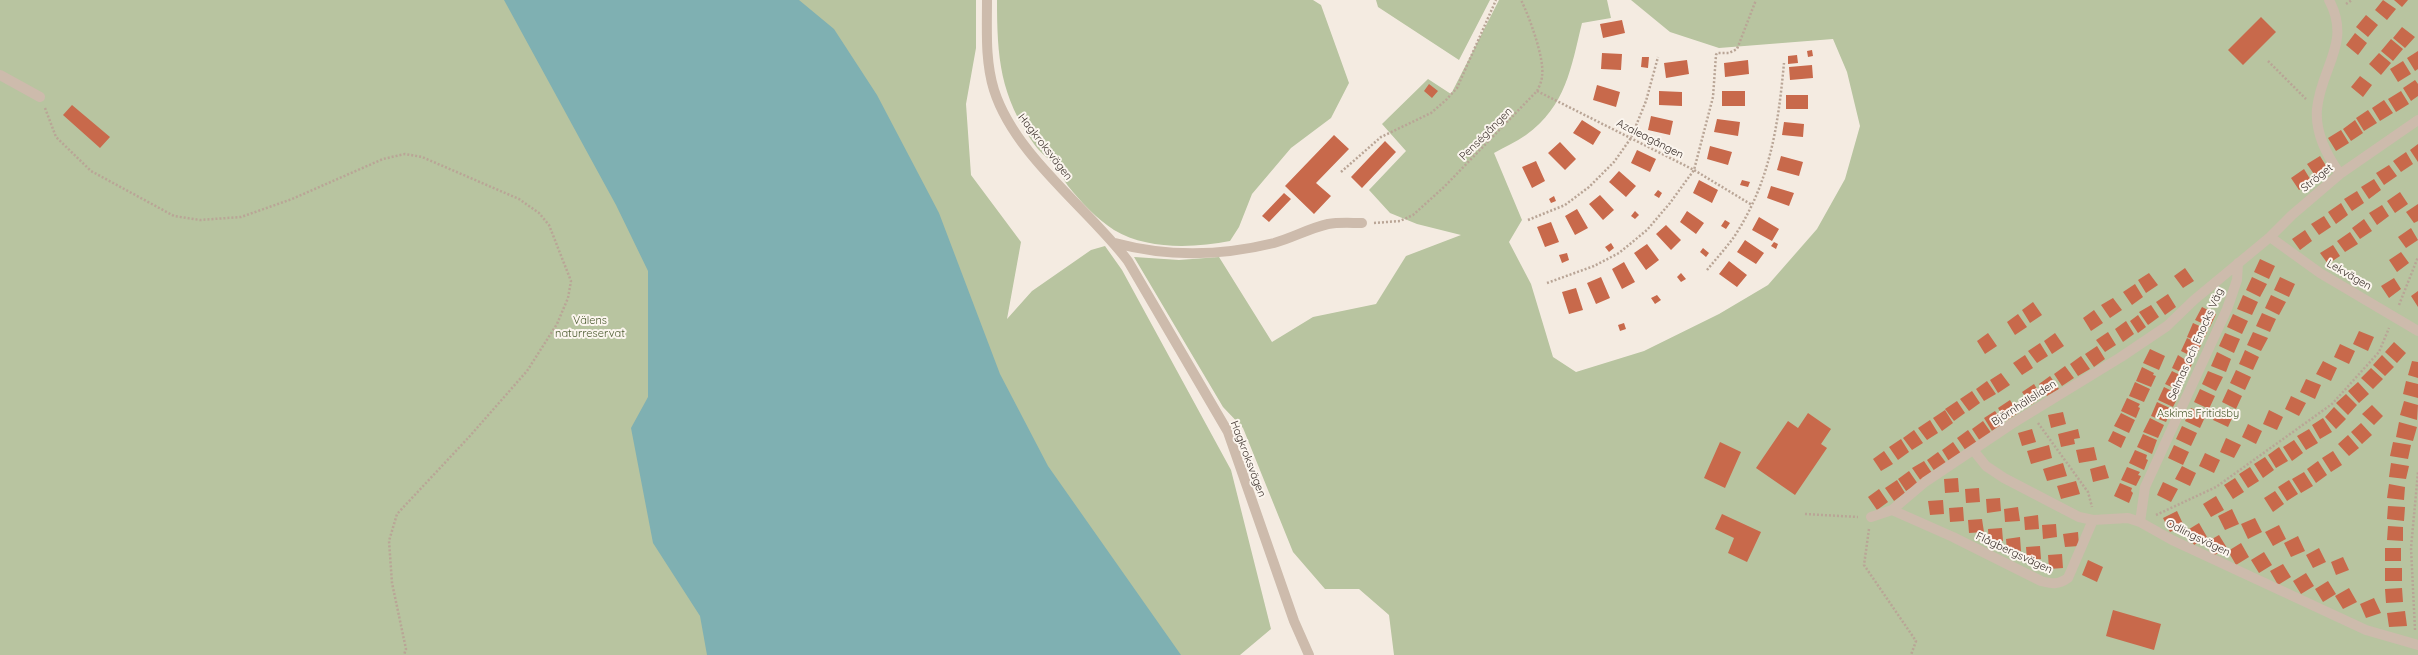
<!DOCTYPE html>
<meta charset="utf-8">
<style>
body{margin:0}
canvas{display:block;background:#f4ebe1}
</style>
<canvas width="2418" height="655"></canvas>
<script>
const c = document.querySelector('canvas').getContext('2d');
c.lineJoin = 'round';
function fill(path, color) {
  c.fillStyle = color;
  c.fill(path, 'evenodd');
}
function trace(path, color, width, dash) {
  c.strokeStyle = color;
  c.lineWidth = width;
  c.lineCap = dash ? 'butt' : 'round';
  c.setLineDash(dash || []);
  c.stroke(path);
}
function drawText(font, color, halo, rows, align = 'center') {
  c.font = font + ' Quicksand,sans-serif';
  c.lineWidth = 4;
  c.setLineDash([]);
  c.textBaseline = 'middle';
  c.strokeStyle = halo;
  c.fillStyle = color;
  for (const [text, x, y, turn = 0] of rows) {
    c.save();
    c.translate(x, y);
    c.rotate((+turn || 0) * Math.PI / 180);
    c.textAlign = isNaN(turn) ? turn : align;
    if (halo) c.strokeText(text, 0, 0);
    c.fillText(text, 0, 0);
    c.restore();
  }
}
fill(new Path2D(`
 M0,0H976V48L966,104L971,175L1021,242L1007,319L1032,291L1091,250L1105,246L1122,270L1231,470L1271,629L1240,655H0Z
 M997,0H1313L1321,5L1349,83L1331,118L1291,148L1252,194L1239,227L1230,241C1194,248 1147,250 1114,230C1098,220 1080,201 1068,186C1064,181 1061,173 1057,168C1050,159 1040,153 1034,144C1000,96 997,57 997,0Z
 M1376,0H1490L1459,60L1378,7Z
 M1499,0H1607L1611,18L1582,23C1571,68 1566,106 1526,135C1516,142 1504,147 1494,153L1522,220L1509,242L1531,284L1553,357L1576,372L1644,351L1719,314L1768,285L1817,229L1845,179L1860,126L1847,72L1833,39L1719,48L1670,32L1631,0H2418V655H1394L1389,615L1359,589H1325L1293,552L1243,428L1223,407L1134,257L1179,260L1219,257L1272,342L1313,317L1376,304L1406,256L1461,235L1417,224L1390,213L1369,190L1406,151L1382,124L1428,79L1451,94Z`), '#b8c4a0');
fill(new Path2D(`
 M504,0H799L834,29L877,95L939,213L1000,374L1048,466L1181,655H707L700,616L653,543L631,428L648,397V271L616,205Z`), '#7fb0b2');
fill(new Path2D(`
 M2383,0L2396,9L2387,20L2375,10Z
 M2394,0H2408L2402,7Z
 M2366,15L2378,25L2368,37L2356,27Z
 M2261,17L2276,32L2243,65L2228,50Z
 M1622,20L1625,33L1603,38L1600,24Z
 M2402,27L2415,37L2405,48L2393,38Z
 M2355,33L2367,43L2358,55L2346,45Z
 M2391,39L2403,49L2393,61L2381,51Z
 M1812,50L1813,56L1808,57L1807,51Z
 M2418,51V69L2415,71L2407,58Z
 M1602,53L1622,54L1621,70L1601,69Z
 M2379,53L2391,63L2381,75L2369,64Z
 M1797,55L1798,63L1788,64V56Z
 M1642,57H1649L1648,68L1641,67Z
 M1687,60L1689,74L1666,78L1664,63Z
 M1748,60L1749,74L1725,77L1724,63Z
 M2403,61L2411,74L2398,82L2390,69Z
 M1812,65L1813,78L1790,80L1789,67Z
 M2360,76L2372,85L2363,97L2351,87Z
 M2415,80L2418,84V96L2411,101L2403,88Z
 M1429,84L1438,91L1432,98L1424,91Z
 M1597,85L1620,92L1616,107L1593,100Z
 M1659,91L1682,92V106L1659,105Z
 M1722,91H1745V106H1722Z
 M2401,91L2409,104L2396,112L2388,99Z
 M1786,95H1808V109H1786Z
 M2384,100L2393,113L2380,121L2372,108Z
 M72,105L110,137L100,148L63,115Z
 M2368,110L2377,123L2364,131L2356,118Z
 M1651,116L1673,121L1670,135L1648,130Z
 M1717,119L1740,122L1738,136L1714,132Z
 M1582,120L1601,132L1593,145L1573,133Z
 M2355,120L2363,133L2351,141L2343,129Z
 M1784,122L1804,124L1803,137L1782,135Z
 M2341,130L2349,143L2336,151L2328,138Z
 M1334,135L1349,149L1316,183L1331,196L1314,214L1285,186Z
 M1385,141L1396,152L1362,188L1351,177Z
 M1560,142L1576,159L1565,170L1548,153Z
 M2418,144V162L2410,150Z
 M1710,146L1732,152L1728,165L1707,159Z
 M1637,150L1656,159L1650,172L1631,163Z
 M2406,152L2413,164L2401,172L2393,161Z
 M1781,156L1803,162L1799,176L1777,170Z
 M2320,156L2328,169L2316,177L2307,164Z
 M1536,161L1545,181L1532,188L1522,167Z
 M2389,165L2397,176L2384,185L2376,173Z
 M2304,169L2312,182L2299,190L2291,178Z
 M1619,171L1636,186L1626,197L1609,182Z
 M2374,179L2381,190L2369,199L2361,187Z
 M1699,180L1718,190L1712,203L1693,193Z
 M1742,180L1750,182L1748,187L1740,185Z
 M1771,186L1794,193L1789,206L1767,198Z
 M1658,190L1662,193L1659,198L1654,195Z
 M2357,191L2364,203L2352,211L2344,199Z
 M2400,192L2408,204L2395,213L2387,201Z
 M1284,193L1291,199L1269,222L1262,216Z
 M1600,195L1614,210L1603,220L1589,204Z
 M1554,196L1556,201L1551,203L1549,199Z
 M2341,203L2348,215L2336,224L2328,212Z
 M2418,204V221L2414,223L2406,212Z
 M2382,205L2389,216L2377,225L2369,213Z
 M1577,209L1588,228L1575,235L1565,216Z
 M1635,211L1639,215L1635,219L1631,216Z
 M1687,211L1704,223L1696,234L1680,222Z
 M2324,216L2331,227L2319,235L2311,224Z
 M1759,217L1779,229L1772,241L1752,230Z
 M2364,219L2372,231L2360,239L2352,228Z
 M1725,220L1730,223L1726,229L1721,226Z
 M1551,222L1559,242L1545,247L1537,227Z
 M1666,225L1681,240L1671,250L1656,234Z
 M2411,228L2418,240L2406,248L2398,237Z
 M2305,230L2312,241L2300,250L2292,239Z
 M2350,232L2358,244L2345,252L2337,241Z
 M1745,240L1764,253L1756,264L1737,252Z
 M1774,242L1778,244L1776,249L1771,246Z
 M1611,243L1614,248L1609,252L1605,247Z
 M1647,244L1659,260L1646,270L1634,253Z
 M2333,245L2340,256L2328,264L2320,253Z
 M1703,248L1709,253L1706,257L1700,252Z
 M2401,252L2409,263L2397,272L2389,260Z
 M1567,253L1569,260L1562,263L1559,255Z
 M2260,259L2275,266L2269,279L2254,272Z
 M1729,261L1747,275L1737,287L1719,274Z
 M1624,262L1635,282L1622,289L1612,269Z
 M2185,268L2194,281L2183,288L2174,276Z
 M1681,273L1686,279L1681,282L1677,277Z
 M2149,273L2158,285L2146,293L2138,280Z
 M1601,277L1610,298L1596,304L1587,283Z
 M2252,277L2267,284L2260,297L2246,290Z
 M2280,277L2295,284L2289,297L2274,290Z
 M2394,278L2401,289L2389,298L2381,286Z
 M2135,284L2143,297L2132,305L2123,292Z
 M1576,288L1583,310L1569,314L1562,292Z
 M2418,291V307L2411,296Z
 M2168,294L2176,307L2165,315L2156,302Z
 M1657,295L1661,300L1655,304L1651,298Z
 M2243,295L2258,302L2252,315L2237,309Z
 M2271,295L2286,302L2279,315L2265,308Z
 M2113,298L2122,310L2110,318L2101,305Z
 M2033,302L2042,315L2030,323L2022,310Z
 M2151,305L2159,317L2148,325L2139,312Z
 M2202,307L2216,314L2210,327L2195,320Z
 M2094,310L2103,323L2091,331L2083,318Z
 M2262,313L2276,319L2270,332L2256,326Z
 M2018,314L2027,327L2015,335L2007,322Z
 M2233,314L2248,321L2242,334L2227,327Z
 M2138,315L2146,327L2138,333L2130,321Z
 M2126,321L2134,334L2123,342L2115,329Z
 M1624,323L1626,329L1620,331L1618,325Z
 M2193,323L2208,330L2202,343L2187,337Z
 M2359,331L2374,337L2368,351L2353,344Z
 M2108,332L2116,345L2105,352L2096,340Z
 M2253,332L2268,338L2261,351L2247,345Z
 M1988,333L1997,346L1985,354L1977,341Z
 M2055,333L2064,346L2052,354L2044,341Z
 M2225,333L2240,339L2234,353L2219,346Z
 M2187,338L2201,345L2195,358L2181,351Z
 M2394,342L2406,353L2397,363L2385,352Z
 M2040,343L2048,356L2037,363L2028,351Z
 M2340,344L2355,351L2349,364L2334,357Z
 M2097,346L2105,359L2094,367L2085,354Z
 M2150,349L2165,356L2159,370L2143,363Z
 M2245,350L2259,357L2253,370L2239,364Z
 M2217,352L2231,359L2226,372L2211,366Z
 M2025,355L2033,368L2022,375L2013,363Z
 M2178,355L2192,364L2187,375L2172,368Z
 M2382,355L2394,367L2385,376L2373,365Z
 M2081,356L2090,369L2078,376L2070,364Z
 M2323,361L2337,368L2331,381L2316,374Z
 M2412,361L2418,362V378L2408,375Z
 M2065,366L2074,378L2062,386L2054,374Z
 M2142,367L2154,373L2153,375L2156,376L2151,387L2136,381Z
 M2371,368L2383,379L2373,389L2361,378Z
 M2236,370L2251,377L2245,390L2230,383Z
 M2172,371L2184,377L2180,391L2165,384Z
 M2208,371L2223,377L2216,391L2202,384Z
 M2001,373L2010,385L1998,393L1990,380Z
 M2050,376L2059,389L2047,396L2039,384Z
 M2306,379L2321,385L2315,399L2300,392Z
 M1987,381L1996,394L1984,401L1976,389Z
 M2406,381L2418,384V398L2403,394Z
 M2135,382L2150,389L2144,402L2129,396Z
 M2358,382L2369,394L2359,403L2348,391Z
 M2034,384L2042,397L2031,405L2022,392Z
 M2164,387L2176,393L2175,395L2178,397L2173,407L2158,400Z
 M2200,389L2215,396L2209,409L2194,402Z
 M2228,389L2242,396L2236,409L2222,402Z
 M1972,391L1980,403L1969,411L1960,399Z
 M2346,394L2357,405L2348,415L2336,403Z
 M2291,396L2306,403L2299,416L2285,409Z
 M2127,398L2140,404L2138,407L2140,408L2136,418L2121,411Z
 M2010,400L2018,413L2006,421L1998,408Z
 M1957,401L1965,413L1954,421L1945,409Z
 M2404,401L2418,405L2417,420L2400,415Z
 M2157,402L2172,409L2166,422L2151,416Z
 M2372,405L2383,416L2374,425L2362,414Z
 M2219,407L2234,414L2228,427L2213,420Z
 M2334,407L2346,419L2336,429L2325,417Z
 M2191,408L2206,415L2200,428L2185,421Z
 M1945,410L1953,423L1942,431L1933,418Z
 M2269,410L2283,417L2277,430L2263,424Z
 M1995,411L2004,423L1992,431L1984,418Z
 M2063,412L2066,424L2051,428L2048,415Z
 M1808,413L1831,429L1821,444L1827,448L1795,495L1756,468L1788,421L1798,428Z
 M2121,413L2135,420L2129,433L2114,426Z
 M2150,418L2164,425L2158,438L2143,432Z
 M2323,418L2332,432L2320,439L2312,425Z
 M1930,420L1938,433L1927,440L1918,428Z
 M1983,421L1992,434L1980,441L1972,429Z
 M2399,422L2417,427L2413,441L2396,437Z
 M2361,423L2372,435L2362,444L2351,432Z
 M2248,424L2262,431L2256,444L2242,437Z
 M2182,426L2197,433L2191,446L2176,439Z
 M2032,429L2036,442L2022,446L2018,433Z
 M2078,429L2080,438L2074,439L2075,444L2061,447L2058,434Z
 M2309,429L2318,443L2306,450L2297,436Z
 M1914,430L1923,443L1912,450L1903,438Z
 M1968,430L1977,443L1966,451L1957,438Z
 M2113,431L2126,437L2121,448L2108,441Z
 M2143,434L2157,440L2152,454L2137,447Z
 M2348,435L2359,448L2349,456L2338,444Z
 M2226,438L2241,445L2234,458L2220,452Z
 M1901,439L1909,452L1898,460L1889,447Z
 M2294,440L2303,453L2292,461L2283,447Z
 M1720,442L1741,452L1725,488L1704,478Z
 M1953,442L1962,455L1950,463L1942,450Z
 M2393,442L2411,445L2408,459L2390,456Z
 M2049,445L2052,458L2031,464L2027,451Z
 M2174,445L2189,452L2183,465L2168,458Z
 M2094,447L2097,460L2079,463L2076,450Z
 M2279,447L2288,461L2276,468L2268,455Z
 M2135,450L2147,455L2146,459L2148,460L2144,470L2129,463Z
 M1884,451L1893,464L1881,471L1873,459Z
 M2333,451L2342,465L2331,472L2322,458Z
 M1938,452L1947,464L1935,472L1927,460Z
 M2205,453L2220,460L2214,473L2199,466Z
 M2265,457L2274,470L2263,478L2254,464Z
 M1924,461L1932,473L1921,481L1912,468Z
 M2318,461L2327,475L2316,483L2307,469Z
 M2063,463L2067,476L2047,481L2043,469Z
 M2391,463L2409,466L2406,479L2389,477Z
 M2105,465L2109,478L2093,482L2090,469Z
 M2182,466L2196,473L2190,486L2175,479Z
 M2127,467L2140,472L2138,475L2141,476L2136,486L2121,480Z
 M2250,467L2259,481L2248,488L2239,474Z
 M1909,471L1918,484L1906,491L1898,479Z
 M2304,472L2313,486L2301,493L2292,479Z
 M1958,478L1959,492L1945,493L1944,479Z
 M2235,478L2244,492L2233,499L2224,485Z
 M1897,480L1905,493L1894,501L1885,488Z
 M2289,480L2298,494L2287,501L2278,487Z
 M2076,481L2080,494L2061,499L2057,486Z
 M2163,482L2178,489L2171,502L2157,495Z
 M2120,483L2132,488L2131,491L2133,493L2129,503L2114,496Z
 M2389,484L2405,487L2404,500L2387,498Z
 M1979,488L1980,502L1966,503L1965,489Z
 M1879,489L1888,502L1877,510L1868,497Z
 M2275,491L2284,504L2273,512L2264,498Z
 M2216,496L2224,510L2211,517L2203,504Z
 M2000,498L2001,511L1987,513L1986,499Z
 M1943,500L1944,514L1930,515L1928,501Z
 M2388,506L2405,507L2404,521L2387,519Z
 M1963,507L1964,521L1950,522L1949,508Z
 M2018,507L2020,521L2005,522L2004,509Z
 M2232,509L2239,524L2225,530L2218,516Z
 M2177,511L2184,526L2170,532L2163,518Z
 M1722,514L1761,532L1747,562L1728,553L1734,538L1715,529Z
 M2038,515L2039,529L2025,530L2024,517Z
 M2255,518L2262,532L2248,539L2241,524Z
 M1982,519L1984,532L1969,533L1968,520Z
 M2199,523L2207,537L2194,545L2186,531Z
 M2056,524L2057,537L2043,539L2042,525Z
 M2279,525L2286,539L2273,546L2265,532Z
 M2388,526L2403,527V541L2387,540Z
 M2002,528L2003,541L1989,543L1988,529Z
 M2078,532L2079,546L2065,547L2063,534Z
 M2219,535L2227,548L2213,556L2205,543Z
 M2298,536L2305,551L2291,557L2284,543Z
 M2020,537L2021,551L2007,552L2006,539Z
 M2241,543L2249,557L2236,565L2228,551Z
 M2040,546L2041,559L2027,561L2026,547Z
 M2319,548L2326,562L2313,568L2306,555Z
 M2385,548H2401V561H2385Z
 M2264,552L2272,565L2259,573L2251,560Z
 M2062,554L2063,568L2049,569L2048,555Z
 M2343,557L2349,570L2336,575L2331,562Z
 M2088,560L2103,567L2097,582L2082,575Z
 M2283,564L2291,577L2278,585L2270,571Z
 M2385,568H2402V581H2385Z
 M2306,573L2314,586L2301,594L2293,581Z
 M2328,581L2336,594L2323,602L2315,589Z
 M2349,588L2357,602L2343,609L2335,596Z
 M2402,588L2403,602L2386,603L2385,589Z
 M2374,598L2381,613L2366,618L2360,604Z
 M2113,610L2161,624L2154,650L2106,636Z
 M2405,611L2407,626L2389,627L2387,613Z`), '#c8694b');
trace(new Path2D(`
 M2346,4L2352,0
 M2268,61L2306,99
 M1537,91L1694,170L1752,205
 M45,108L56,137L91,171L174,216L200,220L241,217L292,199L383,159L405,154L422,157L519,199L539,213L549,225L571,281L568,298L557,324L527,371L469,437L397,514L389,541L392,583L406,649L404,655
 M1341,172L1381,137L1431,113L1446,100L1457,88L1496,0
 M1528,220L1565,205L1589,187L1614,162L1631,138L1646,101L1658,57
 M1374,223L1400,221L1413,215L1444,187L1537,91C1539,87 1542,81 1542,76C1545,59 1529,16 1521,0
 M1707,270C1716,259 1726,248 1734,237C1770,182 1778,127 1784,63
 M1547,283L1594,266L1619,253L1647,230L1670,203L1694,170L1713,97L1716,55L1717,53H1729L1737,49L1756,0
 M2399,305L2418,257
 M2038,423L2088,492L2092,507
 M1805,514L1858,517
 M2156,515L2216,487L2332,404L2379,352L2389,328
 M1869,529L1864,565L1916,641L1911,655
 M2415,630L2411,548L2418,472`), '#b9a596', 2.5, [2, 2]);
trace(new Path2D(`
 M2329,0C2352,43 2321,67 2317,109C2315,133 2327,156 2340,174
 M0,75L40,97
 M2270,237L2320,273L2418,331
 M1974,451L1986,466L2004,478L2079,517L2093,520L2128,518L2140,522L2172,540L2366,630L2418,645
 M1892,510L1953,537L2041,581C2052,584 2058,585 2068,578L2093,520
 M1871,517L1892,510L1925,482L2010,425L2121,357L2167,326L2194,300L2270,237L2292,215L2340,174L2418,120
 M2140,522L2145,487L2227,309L2237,280L2238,263`), '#cdbbac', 10);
trace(new Path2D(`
 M987,0C987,30 985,61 994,90C1015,156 1088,208 1128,261L1228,432L1294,621L1309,655
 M1115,243C1167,257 1221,256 1274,243C1292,238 1310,228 1328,224C1339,222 1351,223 1362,223`), '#cdbbac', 10);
drawText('11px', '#3b302b', '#fbf5ee', [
 ["Penségången",1486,134,-45],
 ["Azaleagången",1650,139,27],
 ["Hagkroksvägen",1045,147,52],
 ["Ströget",2317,178,-39],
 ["Lekvägen",2349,275,30],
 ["Selmas och Enocks Väg",2196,344,-66],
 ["Björnhällsliden",2024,403,-33],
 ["Hagkroksvägen",1248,459,69],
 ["Odlingsvägen",2198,538,26],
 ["Flågbergsvägen",2014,553,25]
]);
drawText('11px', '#4a5a2e', '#fbf5ee', [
 ["Välens",590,321],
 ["naturreservat",590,334],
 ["Askims Fritidsby",2198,414]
]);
</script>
